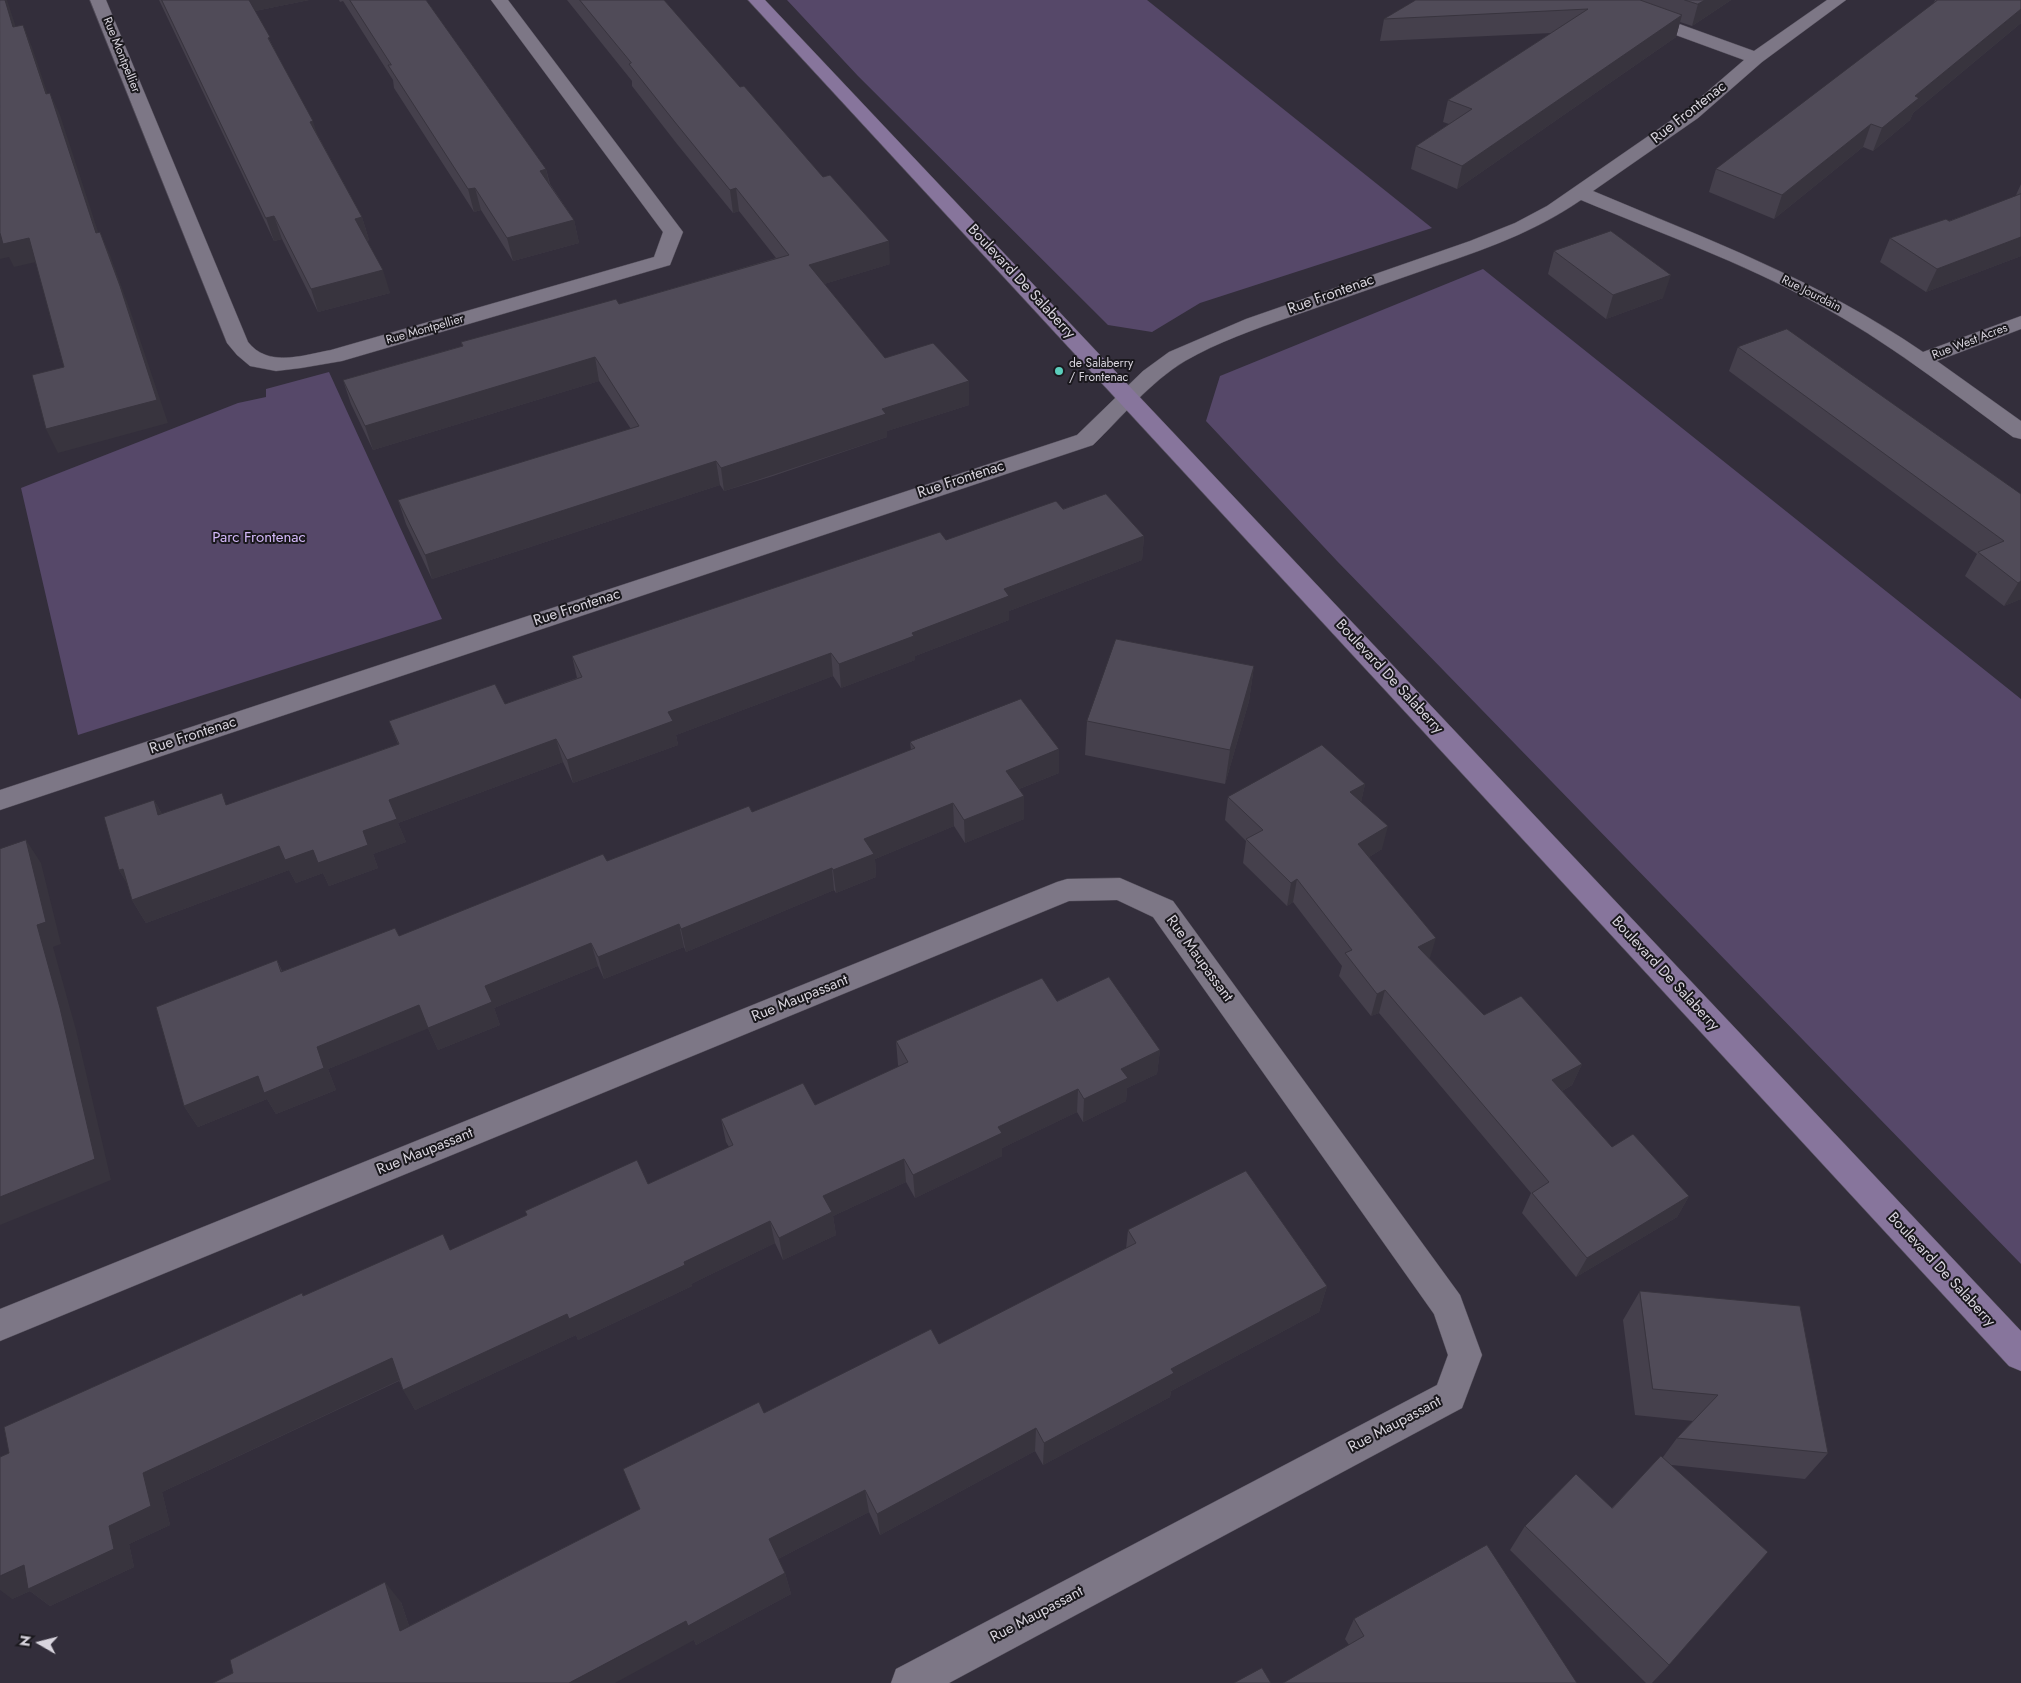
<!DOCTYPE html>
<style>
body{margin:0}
#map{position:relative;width:2021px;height:1683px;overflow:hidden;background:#332e3b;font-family:Jost,sans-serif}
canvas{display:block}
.north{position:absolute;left:15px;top:1618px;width:50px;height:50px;-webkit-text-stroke:4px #1a181d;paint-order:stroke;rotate:278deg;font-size:14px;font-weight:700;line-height:20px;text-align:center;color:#d9d5de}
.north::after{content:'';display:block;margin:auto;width:18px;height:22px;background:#d9d5de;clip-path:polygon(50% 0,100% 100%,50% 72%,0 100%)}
</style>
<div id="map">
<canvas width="2021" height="1683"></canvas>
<div class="north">N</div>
</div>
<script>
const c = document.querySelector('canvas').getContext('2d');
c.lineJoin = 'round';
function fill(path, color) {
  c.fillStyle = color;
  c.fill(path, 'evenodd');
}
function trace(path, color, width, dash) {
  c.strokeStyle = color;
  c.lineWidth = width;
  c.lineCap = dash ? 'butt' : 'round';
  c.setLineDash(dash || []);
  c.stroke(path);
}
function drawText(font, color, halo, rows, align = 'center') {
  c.font = font + ' Jost,sans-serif';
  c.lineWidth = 4;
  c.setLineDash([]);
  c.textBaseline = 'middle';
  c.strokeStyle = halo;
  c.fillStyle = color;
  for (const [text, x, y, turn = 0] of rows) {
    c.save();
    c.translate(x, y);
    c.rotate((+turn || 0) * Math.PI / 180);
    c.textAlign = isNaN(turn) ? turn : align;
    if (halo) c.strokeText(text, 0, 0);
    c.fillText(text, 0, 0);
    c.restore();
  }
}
fill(new Path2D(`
 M787,0H1147L1432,228L1200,303L1152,332L1108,325L858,76Z
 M1483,269L2021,699V1264L1337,561L1206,421L1220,376Z
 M329,372L442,619L78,735L21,488L238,403L266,397V389Z`), '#564869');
const street = new Path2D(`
 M90,0H106L248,342C268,368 304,355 331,350L654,257L663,232L491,0H508L680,228L683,232L670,265L342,361L301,368L276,371L250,366L237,355L227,343Z
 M1589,0H1613L1754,51L1827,0H1846L1762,62L1698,118L1593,191C1709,240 1818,280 1923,352L2021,316V329L1937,361L2021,421V439L2013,437C1949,390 1887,341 1816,303C1741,262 1660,233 1581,200C1535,232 1483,250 1430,268C1383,284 1337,301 1290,317C1255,329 1218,342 1185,361C1150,382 1122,417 1093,445L0,810V790L1077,435L1143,371L1169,352L1246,319L1470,241L1515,223L1547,206L1686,110L1744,60L1591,4Z
 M1120,878L1173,901L1460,1295L1482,1355L1462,1408L949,1683H891L896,1669L1437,1385L1448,1355L1434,1314L1153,917L1117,900L1069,901L0,1341V1309L1057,882L1067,879Z`);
const secondary = new Path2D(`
 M748,0H765L2021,1331V1371L2009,1366Z`);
trace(street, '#504b57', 1);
trace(secondary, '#504b57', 1);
fill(street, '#7d7786');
fill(secondary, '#87759c');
fill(new Path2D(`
 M159,0H309L255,11L317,134L362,217L369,240L367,241L390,293L318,312L282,239L274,241Z
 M339,0H426L546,169L550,184L574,220L579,243L513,261L481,210L474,212L394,88L393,80L343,1L340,2Z
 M567,0H664L890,264L824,284L885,358L969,405L887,431V437L773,476L724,491L720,485L432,579L406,524L398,500L631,429L599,381L373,450L351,404L343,380L462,346L461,342L619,304L776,258L739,211L733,213L677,144L632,86V81Z
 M1416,0H1731L1692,26L1680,22L1676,37L1457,189L1411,169L1416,146L1449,124L1443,122L1448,100L1552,33L1380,41L1384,19Z
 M1935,0H2021V23L1913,113L1910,120L1873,151L1863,147L1774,219L1709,192L1716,169L1933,4Z
 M2021,184V256L1926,292L1880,262L1890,238L1949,221L2017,196L2016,195Z
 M1554,251L1663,298L1606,319L1548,274Z
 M1738,347L2021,494V599L2004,606L1965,576L1977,554L1729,371Z
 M1063,509L1144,536L1142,560L1009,611V620L915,656V660L841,688L833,676L676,735L678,745L573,783L563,762L398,823L406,842L373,854L378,868L329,886L323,873L296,883L289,870L146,923L132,900L127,883L119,870L154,800L162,814L228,805L398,744L389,721L505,704L577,678L572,656L946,540Z
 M1254,666L1249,701L1225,784L1085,755L1087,721Z
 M910,742L1059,773L1019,789L1024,819L965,843L954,826L875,859L876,877L836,893L834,890L686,952L684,947L604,979L598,966L494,1008L500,1025L438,1050L428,1028L328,1069L336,1090L276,1114L267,1099L198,1127L184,1106L277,960L282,971L399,936L607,861L752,812L911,750Z
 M1365,784L1361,802L1382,849L1369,857L1430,959L1484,1015L1582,1064L1572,1085L1562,1091L1612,1147L1689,1196L1677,1217L1576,1277L1522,1213L1531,1193L1379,1013L1371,1016L1339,976L1342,966L1293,902L1287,906L1243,863L1246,841L1225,820L1228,797Z
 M1057,1001L1160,1050L1157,1074L1127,1088L1126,1101L1083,1122L1077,1112L1002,1148V1156L915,1198L906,1182L833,1216L836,1235L783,1260L775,1243L691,1284L692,1286L578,1340L576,1335L415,1410L399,1381L162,1492L170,1525L129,1544L134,1567L50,1606L30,1591L12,1599L9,1453L302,1293L304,1296L452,1250L648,1184L729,1147L726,1142L721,1119L815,1105L899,1067L898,1065L896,1041Z
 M1128,1230L1327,1286L1319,1312L1171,1391L1170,1397L1043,1465L1035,1451L880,1535L869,1512L778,1559L785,1573L791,1594L696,1645L694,1640L213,1683L401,1602L409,1626L640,1509L764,1413L939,1344L1126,1249Z
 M1640,1291L1828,1453L1805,1479L1672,1465L1669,1665L1652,1683H1646L1510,1550L1525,1526L1612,1508L1663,1457L1677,1438L1693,1421L1635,1415L1623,1320Z
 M1354,1619L1577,1683L1349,1645L1345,1639Z`), '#45404c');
fill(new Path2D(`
 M5,0H7L23,49L13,27Z
 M246,0H309L250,12Z
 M1705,0H1731L1692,26L1698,4Z
 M2021,9V23L1913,113L1910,120L1873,151L1882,128L1915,96Z
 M1682,15L1676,37L1457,189L1462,166Z
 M23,25L32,47L55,116L46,94Z
 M50,93L60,115L106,256L96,233Z
 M313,121L320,144L310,122Z
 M1871,124L1863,147L1774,219L1782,195Z
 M546,169L551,192L540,171Z
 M475,188L481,210L474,212L468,189Z
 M736,188L739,211L733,213L730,190Z
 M274,216L282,239L274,241L266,218Z
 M362,217L369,240L362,242L355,219Z
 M574,220L579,243L513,261L507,238Z
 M100,232L110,255L130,310L168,423L58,453L46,429Z
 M0,233L29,238L40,261L14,267L9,257L0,259Z
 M2021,237V256L1926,292L1937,269Z
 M889,241L890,264L811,288L809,265Z
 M383,270L390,293L318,312L311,289Z
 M1671,275L1663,298L1606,319L1613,295Z
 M595,357L599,381L373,450L365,426Z
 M969,381V405L887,431V437L724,491L721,468L882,409Z
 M716,461L720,485L432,579L425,555Z
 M1144,536L1142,560L1009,611V620L915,656V660L841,688L839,664L1004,589Z
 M2021,581V599L2004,606L2018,583Z
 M831,653L833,676L676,735L678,745L573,783L567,760L668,712Z
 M1254,666L1249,701L1225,784L1230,750Z
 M556,739L563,762L398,823L406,842L373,854L378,868L329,886L323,873L296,883L289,870L146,923L132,900L279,846L389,800Z
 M1059,749V773L1006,794V771Z
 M1365,784L1360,807L1350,792Z
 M1024,796V819L965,843L964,820Z
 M154,800L167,823L158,815Z
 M953,803L954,826L875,859L876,877L836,893L833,870L864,839Z
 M1388,826L1382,849L1353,867L1358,844Z
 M26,840L41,863L61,944L53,947L76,1030L111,1180L0,1225V1197L37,925Z
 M832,868L834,890L686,952L681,929Z
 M123,869L133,893L119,870Z
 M1297,879L1293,902L1287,906L1291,883Z
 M679,924L684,947L604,979L598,957Z
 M1436,938L1429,961L1418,947Z
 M591,943L598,966L494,1008L500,1025L438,1050L428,1028L485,986Z
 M1385,990L1379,1013L1371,1016L1377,994Z
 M419,1005L429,1028L328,1069L336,1090L276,1114L267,1099L198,1127L184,1106L317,1047Z
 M1160,1050L1157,1074L1127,1088L1126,1101L1083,1122L1084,1099L1121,1069Z
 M1582,1064L1572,1085L1543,1102L1552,1080Z
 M1078,1089L1077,1112L1002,1148V1156L915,1198L913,1175L998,1127Z
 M904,1159L906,1182L833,1216L836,1235L783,1260L779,1238L823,1196Z
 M1689,1196L1677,1217L1576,1277L1587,1258Z
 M770,1221L775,1243L691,1284L692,1286L578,1340L576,1335L415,1410L403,1390L567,1314L684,1262Z
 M1327,1286L1319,1312L1171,1391L1170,1397L1043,1465L1044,1443L1171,1369Z
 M392,1358L404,1378L162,1492L170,1525L129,1544L134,1567L50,1606L30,1591L12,1599L0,1590V1576L109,1526L143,1473Z
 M1036,1428L1035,1451L880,1535L877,1514Z
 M865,1490L869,1512L776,1560L769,1539Z
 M785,1573L791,1594L696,1645L694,1640L615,1683H569L686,1621Z
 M385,1582L401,1602L417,1650L400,1631Z`), '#38343e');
const building = new Path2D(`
 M0,0H5L13,27L23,25L46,94L50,93L96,233L100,232L120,286L157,400L46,429L32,375L64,367L29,238L3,244L0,233Z
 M162,0H249L270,37L268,38L313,121L310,122L362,217L355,219L383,270L311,289L274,216L266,218Z
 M350,0H426L546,169L540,171L574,220L507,238L475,188L468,189L388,65H391Z
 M580,0H664L740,87L744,86L823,177L830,175L889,241L809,265L885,358L933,343L969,381L882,409L886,414L770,452L721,468L716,461L425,555L398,500L639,426L595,357L365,426L343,380L463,346L461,342L501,331L616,299L619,304L789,255L736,188L730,190L674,121L629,64L631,63Z
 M1416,0H1640L1682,15L1462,166L1416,146L1472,109L1448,100L1588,9L1384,19Z
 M1685,0H1705L1698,4Z
 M1938,0H2021V9L1915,96L1919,98L1882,128L1871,124L1782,195L1716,169Z
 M2021,194V237L1937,269L1890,238L1946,219L1949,221Z
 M1611,231L1671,275L1613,295L1554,251Z
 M1787,329L2021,494V581L2018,583L1978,552L2004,541L1738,347Z
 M1106,494L1144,536L1004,589L1009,596L912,633L914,636L839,664L831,653L668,712L673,721L567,760L556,739L389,800L397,819L363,831L368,845L318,863L313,850L285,860L279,846L132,900L123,869L119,870L104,817L154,800L158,815L222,793L226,805L399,744L389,721L495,684L505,704L582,677L572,656L940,532L946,540L1056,501L1063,509Z
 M1116,639L1254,666L1230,750L1087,721Z
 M1021,699L1059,749L1006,771L1024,796L964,820L953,803L864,839L874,854L833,870L832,868L681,929L679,924L598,957L591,943L485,986L492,1002L428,1028L419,1005L317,1047L324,1068L264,1093L258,1076L184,1106L156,1007L277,960L281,972L395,928L399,936L603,854L607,861L749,806L752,812L915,748L910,742Z
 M1322,745L1365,784L1350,792L1388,826L1358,844L1436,938L1418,947L1484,1015L1521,996L1582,1064L1552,1080L1612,1147L1633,1134L1689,1196L1587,1258L1532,1193L1549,1182L1385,990L1377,994L1345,953L1352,950L1297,879L1291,883L1246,839L1263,830L1228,797Z
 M26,840L46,922L37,925L60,1008L95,1159L0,1197V849Z
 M1109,977L1160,1050L1121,1069L1128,1078L1084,1099L1078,1089L998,1127L1002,1133L913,1175L904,1159L823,1196L832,1212L779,1238L770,1221L684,1262L685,1265L569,1319L567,1314L403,1390L392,1358L143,1473L151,1506L109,1526L114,1549L28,1589L24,1565L0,1576V1457L9,1453L4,1427L302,1293L303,1296L443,1234L450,1250L527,1215L525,1211L637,1160L648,1184L733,1145L721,1119L803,1083L815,1105L908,1062L896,1041L1042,978L1057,1001Z
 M1246,1171L1327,1286L1171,1369L1174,1373L1044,1443L1036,1428L877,1514L865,1490L769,1539L785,1573L688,1626L686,1621L569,1683H213L233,1673L230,1660L385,1582L400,1631L640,1509L623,1469L759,1402L764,1413L931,1329L939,1344L1136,1243L1128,1230Z
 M1640,1291L1800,1306L1828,1453L1677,1438L1718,1395L1653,1389Z
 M1661,1456L1768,1552L1669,1665L1525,1526L1576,1474L1612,1508Z
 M1487,1545L1577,1683H1283L1364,1636L1354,1619Z
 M1262,1668L1271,1683H1234Z`);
fill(building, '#504b58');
trace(building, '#38343e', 1);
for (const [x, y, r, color] of [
 [1059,371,5,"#5bcebc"]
]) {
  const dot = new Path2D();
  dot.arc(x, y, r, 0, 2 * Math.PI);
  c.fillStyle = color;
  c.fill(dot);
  trace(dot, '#1a181d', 2);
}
drawText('12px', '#d9d5de', '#1a181d', [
 ["Rue Montpellier",121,55,68],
 ["Rue Jourdain",1811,294,27],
 ["Rue Montpellier",425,330,-16],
 ["Rue West Acres",1970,342,-21]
]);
drawText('12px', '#d9d5de', '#1a181d', [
 ["de Salaberry",1069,364],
 ["/ Frontenac",1069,378]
], 'left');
drawText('15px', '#d9d5de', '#1a181d', [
 ["Rue Frontenac",1689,113,-38],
 ["Boulevard De Salaberry",1021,282,47],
 ["Rue Frontenac",1331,295,-20],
 ["Rue Frontenac",961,480,-18],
 ["Rue Frontenac",577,608,-18],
 ["Boulevard De Salaberry",1389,677,47],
 ["Rue Frontenac",193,736,-18],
 ["Rue Maupassant",1199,959,54],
 ["Boulevard De Salaberry",1665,974,47],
 ["Rue Maupassant",800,999,-22],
 ["Rue Maupassant",425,1152,-22],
 ["Boulevard De Salaberry",1941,1270,47],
 ["Rue Maupassant",1395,1425,-28],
 ["Rue Maupassant",1037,1615,-28]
]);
drawText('15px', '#d4b9f9', '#1a181d', [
 ["Parc Frontenac",259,538]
]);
</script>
